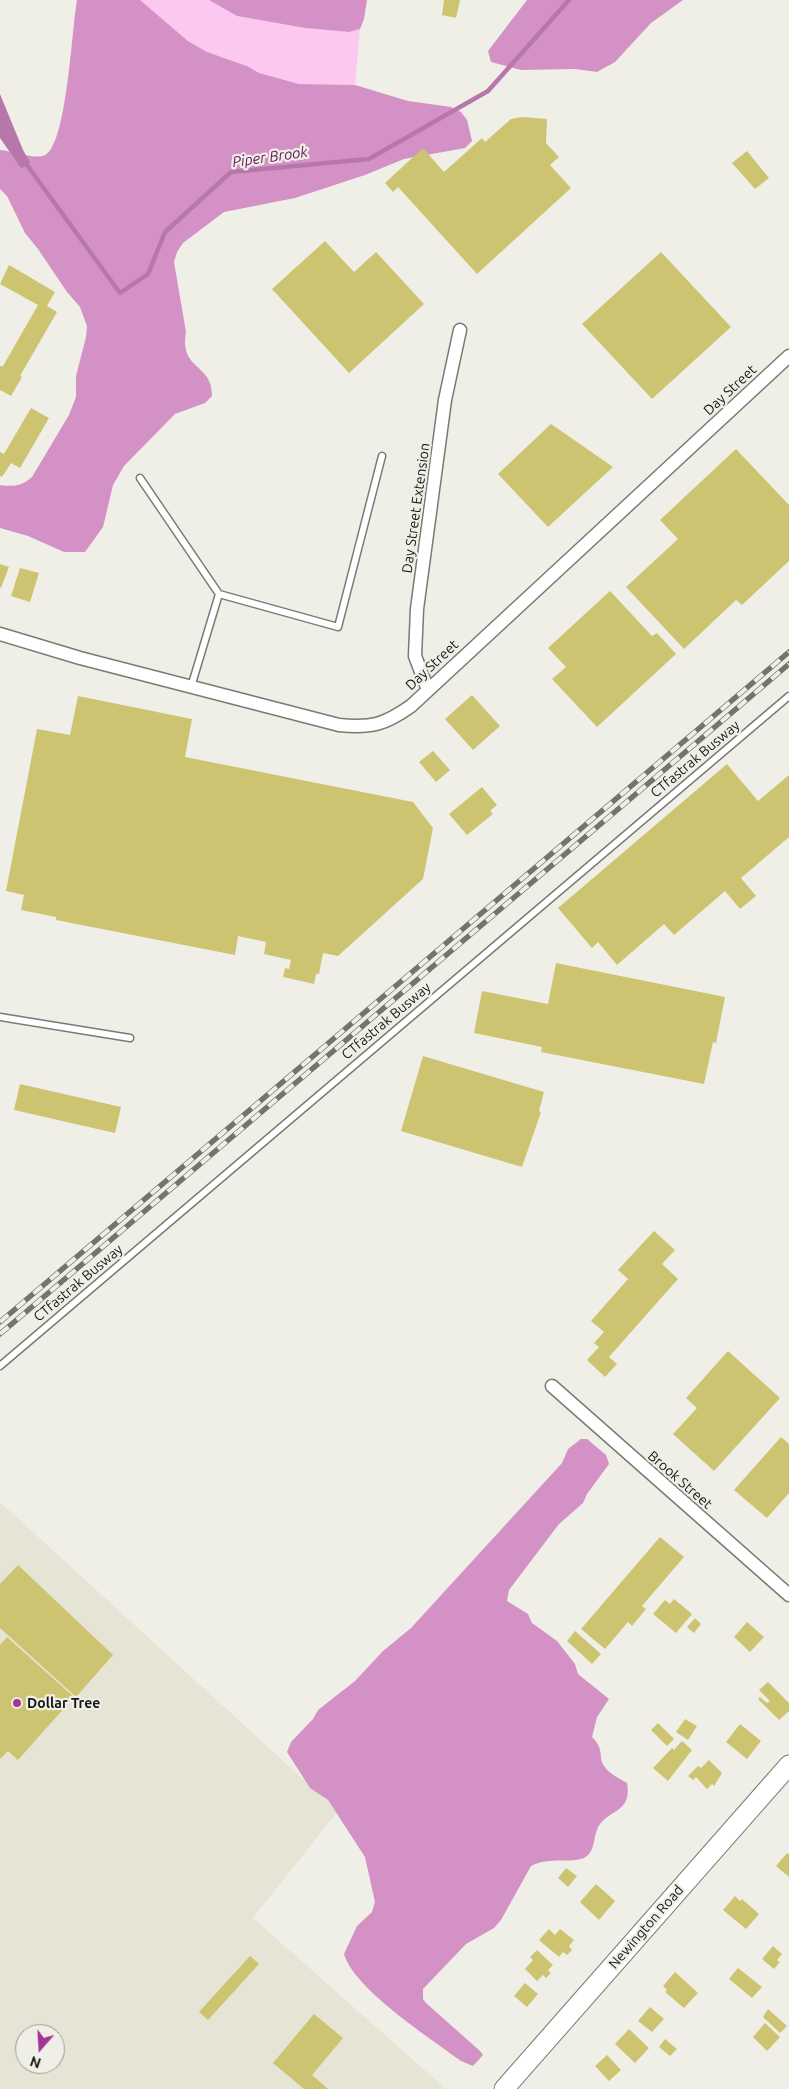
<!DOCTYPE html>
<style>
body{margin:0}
#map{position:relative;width:789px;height:2089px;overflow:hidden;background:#f0efe7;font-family:Ubuntu,sans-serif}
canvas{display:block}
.north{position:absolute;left:15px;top:2024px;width:50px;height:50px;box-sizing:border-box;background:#f0efe7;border:1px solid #999892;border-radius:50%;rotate:199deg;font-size:14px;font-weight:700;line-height:20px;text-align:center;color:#161613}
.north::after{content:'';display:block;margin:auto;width:18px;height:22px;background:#a33593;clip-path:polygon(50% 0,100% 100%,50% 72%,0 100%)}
</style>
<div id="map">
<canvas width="789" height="2089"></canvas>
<div class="north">N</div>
</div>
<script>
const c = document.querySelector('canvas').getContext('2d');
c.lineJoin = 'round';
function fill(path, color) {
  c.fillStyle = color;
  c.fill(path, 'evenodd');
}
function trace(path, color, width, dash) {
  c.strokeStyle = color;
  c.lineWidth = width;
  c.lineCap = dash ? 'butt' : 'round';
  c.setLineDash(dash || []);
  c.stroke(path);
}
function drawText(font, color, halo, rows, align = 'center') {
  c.font = font + ' Ubuntu,sans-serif';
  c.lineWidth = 4.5;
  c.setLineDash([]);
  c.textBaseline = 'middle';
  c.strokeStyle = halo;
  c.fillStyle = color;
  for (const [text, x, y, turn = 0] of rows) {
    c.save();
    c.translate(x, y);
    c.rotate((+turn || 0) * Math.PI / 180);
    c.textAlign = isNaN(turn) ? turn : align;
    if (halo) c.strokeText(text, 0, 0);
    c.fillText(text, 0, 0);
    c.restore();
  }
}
fill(new Path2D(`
 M0,1502L338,1811L253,1918L446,2089H0ZM25,2034H55V2064H25Z`), '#e6e5d5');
fill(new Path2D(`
 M140,0H209L237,16L305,28L349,32L360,29L355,85L299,84L259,73L247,66L207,52L188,41Z`), '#fcc8f0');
fill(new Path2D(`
 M77,0H140L188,41L207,52L247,66L259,73L299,84L355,85L408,101L451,107L461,112L467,120L472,141L465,148L404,159L365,175L295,198L224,212L183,243L177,252L174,262L186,332C179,371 213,363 212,396L205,403L175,414L124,466L113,485L103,527L85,552H64L28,536L0,528V485C13,487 22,486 32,477L69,415L76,397V376L86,337L87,326L80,307L67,292L38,249L25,233L7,196L0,189V150C12,151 34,160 45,155C67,145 72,26 77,0Z
 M209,0H367L364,19L360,29L349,32L305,28L237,16Z
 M527,0H683L651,23L615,62L597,72L575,69L521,70L491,62L488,51Z
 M581,1439H587L606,1455L609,1464L587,1494L583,1503L559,1524L509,1590L507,1601L528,1614L532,1623L557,1641L575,1664L578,1674L609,1699L597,1717L592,1737C605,1750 598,1757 604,1766C609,1774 619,1778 627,1783C632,1811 612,1809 600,1824C592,1835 597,1851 584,1858C569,1864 551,1856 531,1866L501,1920L494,1928L466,1944L423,1989V1999L426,2003L480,2051L483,2055L473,2066L461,2061C430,2038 354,1989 344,1954L357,1926L372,1912L375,1902L365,1857L328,1800L310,1788L287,1752L291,1742L313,1719L318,1710L355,1681L383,1651L411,1628L562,1463L568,1449Z`), '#d391c6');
fill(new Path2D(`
 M0,94L23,150L30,162L27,166L21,168L0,138Z`), '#b877ab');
trace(new Path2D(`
 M24,161L120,293L148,274L165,232L231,172L369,159L488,91L569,0`), '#b877ab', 4.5);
fill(new Path2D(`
 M444,0H460L456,18L442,15Z
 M522,117L547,119L546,143L559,157L550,165L571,188L477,274L398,187L393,192L385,183L423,148L444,172L482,138L485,142L511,119Z
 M747,151L769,178L755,189L732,163Z
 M325,241L354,272L376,252L424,304L349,373L272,289Z
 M661,252L731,327L652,399L582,324Z
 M9,265L55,292L47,306L57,312L20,376L22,377L11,396L0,390V366H3L38,305L0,284Z
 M31,408L49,418L20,468L11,463L2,477L0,476V452L4,454Z
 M551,424L613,467L548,527L498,474Z
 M736,449L789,505V561L742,605L736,600L684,649L626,587L678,539L660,520Z
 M0,564L9,567L1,588L0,587Z
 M20,568L39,573L30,602L11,596Z
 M610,591L652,636L657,633L676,654L597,727L552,679L566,667L548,648Z
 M472,695L500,726L473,750L445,719Z
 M78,696L192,719L185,757L413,802L433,828L423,879L338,956L323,953L319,974H316L314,984L283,977L285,968L289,969L291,960L264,954L266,942L238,936L235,955L56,920V917L21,910L24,895L6,891L37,729L70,735Z
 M433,751L450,770L436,782L419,762Z
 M727,764L758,801L789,775V837L741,878L756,896L740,909L725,891L674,935L664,924L617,965L598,942L592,948L558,908Z
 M482,787L497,805L490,811L493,814L467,835L449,814Z
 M556,963L725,997L716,1043L713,1042L704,1084L541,1052L542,1047L474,1033L482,991L548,1004Z
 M423,1056L544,1092L539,1111L541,1112L522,1167L401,1131Z
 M20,1084L121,1107L115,1133L14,1110Z
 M654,1231L675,1250L662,1264L678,1279L609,1357L617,1364L605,1377L587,1360L599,1347L594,1343L604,1332L591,1321L628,1279L618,1270Z
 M728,1351L780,1398L714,1471L673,1434L697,1408L686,1398Z
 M781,1437L789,1444V1493L767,1518L734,1490Z
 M660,1537L684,1557L642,1606L646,1609L632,1626L628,1622L605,1649L581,1629Z
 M18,1565L113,1655L76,1697L0,1628V1584Z
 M674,1599L692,1614L676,1633L653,1614L665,1600L670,1604Z
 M695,1618L701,1624L694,1633L687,1627Z
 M747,1622L764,1637L750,1652L734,1637Z
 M575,1631L601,1654L592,1664L567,1641Z
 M7,1637L74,1697L18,1760L8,1751L0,1759V1645Z
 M768,1682L789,1703V1711L779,1720L758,1699L760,1697L767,1703L770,1701L759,1690Z
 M685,1719L697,1726L688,1740L676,1732Z
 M658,1723L674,1739L667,1746L651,1730Z
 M740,1724L761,1741L747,1759L726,1742Z
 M682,1741L692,1750L668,1781L653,1768L672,1748L674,1750Z
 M709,1760L722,1773L714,1786L712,1784L707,1789L696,1777L693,1780L688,1776L698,1766L701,1768Z
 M787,1853L789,1854V1877L776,1866Z
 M566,1868L577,1876L568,1887L558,1878Z
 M596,1884L615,1901L599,1920L580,1902Z
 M735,1896L740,1901L742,1899L759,1914L746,1929L723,1910Z
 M549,1929L555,1935L560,1929L574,1940L569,1946L572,1950L567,1955L563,1952L559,1957L539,1940Z
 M773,1946L782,1954L777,1960L780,1962L774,1969L762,1959Z
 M537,1950L553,1965L548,1970L551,1973L546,1978L543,1975L537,1981L525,1969L533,1960L530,1957Z
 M250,1956L259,1964L208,2020L199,2012Z
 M738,1968L762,1987L752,1998L729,1979Z
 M675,1972L698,1993L684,2008L665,1992L667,1990L663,1986Z
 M525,1983L538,1994L527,2007L514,1996Z
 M650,2007L664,2019L652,2032L638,2021Z
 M768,2009L787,2026L780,2033L763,2017Z
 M314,2014L343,2038L312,2075L328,2089H304L273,2063Z
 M765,2023L780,2037L767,2051L753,2037Z
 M629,2029L649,2048L635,2063L615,2044Z
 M665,2039L677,2049L670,2056L659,2047Z
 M607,2055L621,2070L609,2081L595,2066Z`), '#cdc471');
const lane = new Path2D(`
 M140,478L219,594
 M191,687L219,594L338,627L382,456
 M0,1017L130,1038
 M0,1366L789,696`);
const street = new Path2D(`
 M0,634L80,658L339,725C372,728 384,725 411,706L789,356
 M428,690L415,656L417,609L445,400L460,330
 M552,1386L789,1595`);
const secondary = new Path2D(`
 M504,2089L789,1765`);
trace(lane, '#7a7972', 9);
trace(street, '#7a7972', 15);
trace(secondary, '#7a7972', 21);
trace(lane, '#fff', 6);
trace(street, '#fff', 12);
trace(secondary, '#fff', 19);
const rail = new Path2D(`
 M0,1322L789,652
 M0,1334L789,664`);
trace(rail, '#74746f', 5.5);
trace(rail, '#f0efe7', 4, [11]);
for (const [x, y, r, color] of [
 [17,1703,5,"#a33593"]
]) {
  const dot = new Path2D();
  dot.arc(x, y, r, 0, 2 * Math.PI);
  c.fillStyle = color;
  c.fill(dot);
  trace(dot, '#f0efe7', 2);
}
drawText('14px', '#161613', '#f0efe7', [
 ["Day Street",730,390,-43],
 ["Day Street Extension",416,508,-82],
 ["Day Street",432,665,-43],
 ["CTfastrak Busway",695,759,-40],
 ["CTfastrak Busway",386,1021,-40],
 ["CTfastrak Busway",78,1283,-40],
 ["Brook Street",680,1480,41],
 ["Newington Road",646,1927,-49]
]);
drawText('bold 14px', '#161613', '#f0efe7', [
 ["Dollar Tree",27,1703]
], 'left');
drawText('italic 15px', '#67195c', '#f0efe7', [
 ["Piper Brook",270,157,-8]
]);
</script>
